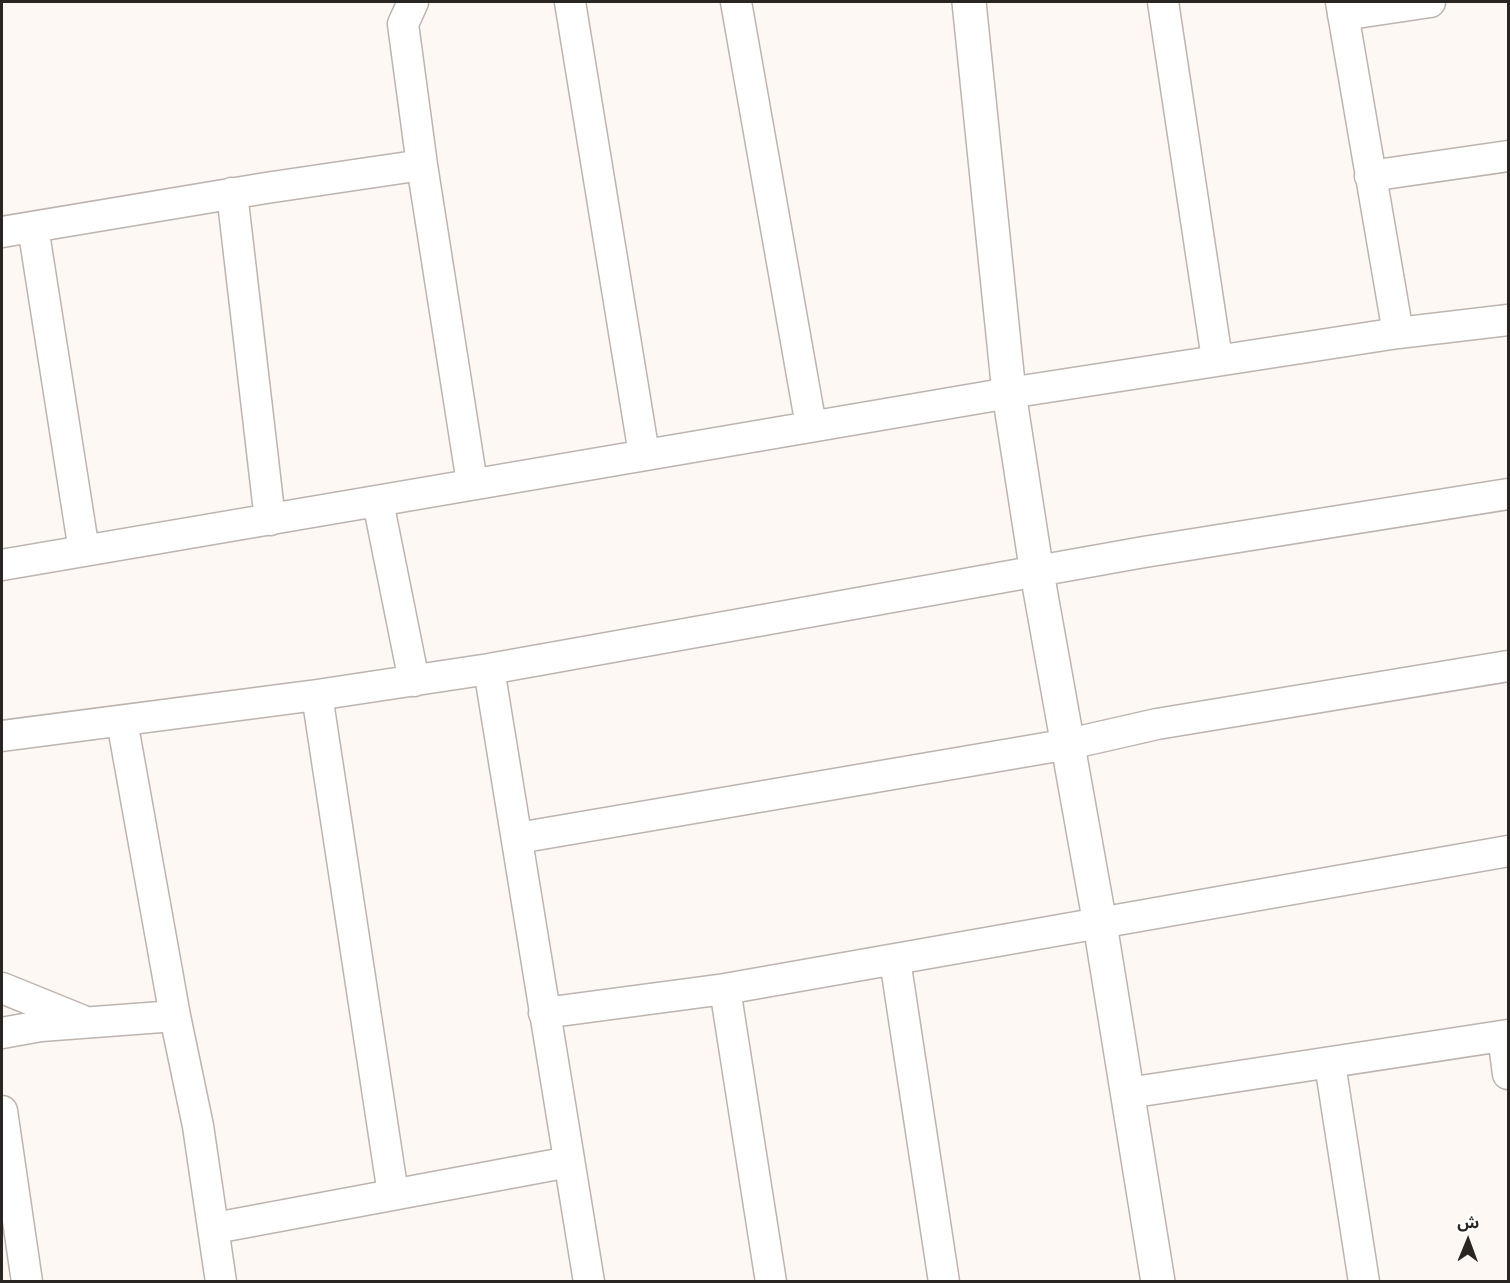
<!DOCTYPE html>
<meta charset="utf-8">
<style>
body{margin:0}
#map{position:relative;width:1510px;height:1283px;overflow:hidden;background:#fef8f5;font-family:"Fira Sans","Noto Sans Arabic",sans-serif}
canvas{display:block}
.frame{position:absolute;inset:0;border:3px solid #292523;pointer-events:none}
.north{position:absolute;left:1438px;top:1211px;width:60px;height:60px;-webkit-text-stroke:4px #fff;paint-order:stroke;rotate:1deg;font-size:16px;font-weight:700;line-height:24px;text-align:center;color:#292523}
.north::after{content:'';display:block;margin:auto;width:21px;height:27px;background:#292523;clip-path:polygon(50% 0,100% 100%,50% 72%,0 100%)}
</style>
<div id="map">
<canvas width="1510" height="1283"></canvas>
<div class="frame"></div>
<div class="north">ش</div>
</div>
<script>
const c = document.querySelector('canvas').getContext('2d');
c.lineJoin = 'round';
function trace(path, color, width, dash) {
  c.strokeStyle = color;
  c.lineWidth = width;
  c.lineCap = dash ? 'butt' : 'round';
  c.setLineDash(dash || []);
  c.stroke(path);
}
const street = new Path2D(`
 M413,2L403,24L422,165L472,483
 M570,2L644,454
 M736,2L811,426
 M1163,2L1217,359
 M1341,2L1398,333
 M1343,15L1430,2
 M1370,176L1508,156
 M232,193L270,520
 M33,227L84,551
 M2,232L266,188L422,165
 M378,502L414,681
 M2,565L1009,393L1398,333L1508,320
 M489,669L589,1282
 M317,695L393,1194
 M122,721L175,1016L198,1126L221,1282
 M2,736L317,695L489,669L1144,552L1508,494
 M518,838L1069,744L1157,724L1508,666
 M895,960L944,1282
 M2,988L81,1020
 M725,989L771,1282
 M544,1013L725,989L1508,851
 M2,1033L41,1026L175,1016
 M1503,1036L1508,1074
 M1330,1064L1364,1282
 M1128,1093L1508,1035
 M2,1111L27,1282
 M215,1228L569,1162`);
const secondary = new Path2D(`
 M969,2L1009,393L1037,573L1100,924L1158,1282`);
trace(street, '#bdb4af', 33);
trace(secondary, '#bdb4af', 36);
trace(street, '#fff', 30);
trace(secondary, '#fff', 33);
</script>
